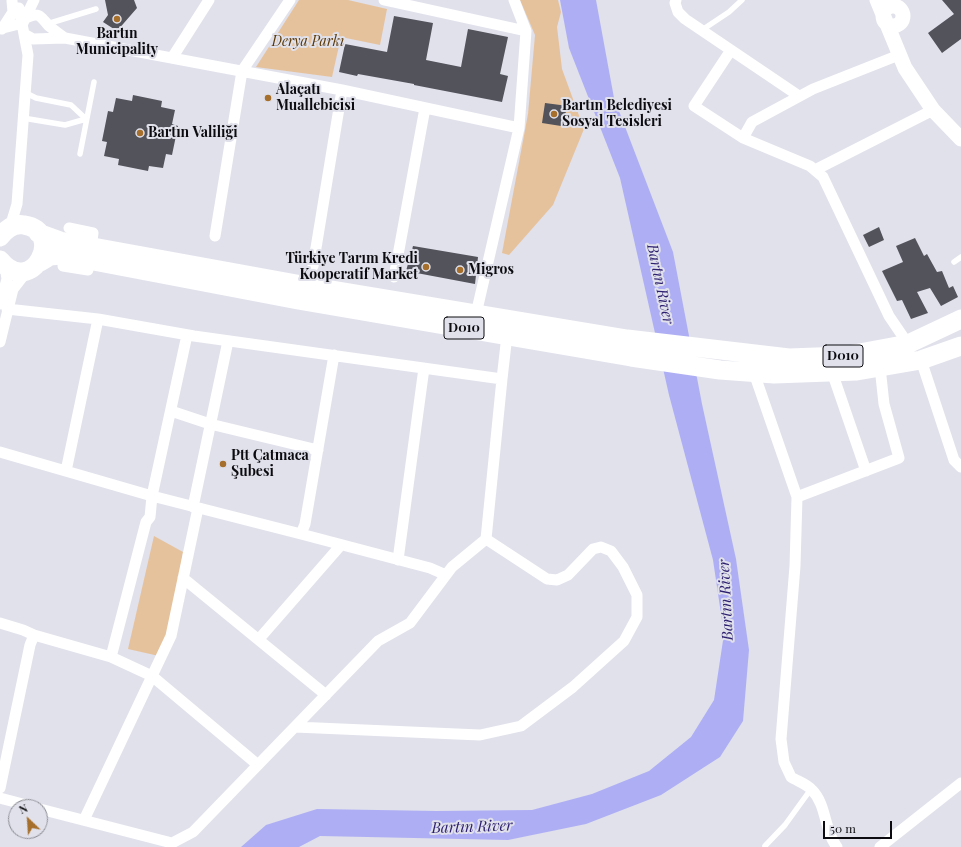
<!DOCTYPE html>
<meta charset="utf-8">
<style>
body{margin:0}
#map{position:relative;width:961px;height:847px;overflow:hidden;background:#e0e1eb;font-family:"Playfair Display",serif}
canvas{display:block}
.north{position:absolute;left:8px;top:799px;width:40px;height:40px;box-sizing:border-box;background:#e0e1eb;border:1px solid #8b8c93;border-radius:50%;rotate:335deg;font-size:11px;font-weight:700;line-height:16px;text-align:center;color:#0c0c10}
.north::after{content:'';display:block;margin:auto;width:14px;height:18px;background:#a66f2b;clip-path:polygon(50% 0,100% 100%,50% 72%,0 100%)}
.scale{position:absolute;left:823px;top:821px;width:69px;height:18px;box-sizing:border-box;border:2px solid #0c0c10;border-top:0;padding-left:5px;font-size:12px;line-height:14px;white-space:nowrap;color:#0c0c10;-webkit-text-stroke:3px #e0e1eb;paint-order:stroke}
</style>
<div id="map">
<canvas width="961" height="847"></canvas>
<div class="north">N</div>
<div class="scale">50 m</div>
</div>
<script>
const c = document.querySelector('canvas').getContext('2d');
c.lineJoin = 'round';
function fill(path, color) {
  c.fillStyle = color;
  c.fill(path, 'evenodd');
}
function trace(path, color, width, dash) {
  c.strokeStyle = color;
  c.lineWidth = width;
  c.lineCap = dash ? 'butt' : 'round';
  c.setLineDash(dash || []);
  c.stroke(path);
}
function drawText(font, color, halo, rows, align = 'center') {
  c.font = font + ' "Playfair Display",serif';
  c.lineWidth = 4;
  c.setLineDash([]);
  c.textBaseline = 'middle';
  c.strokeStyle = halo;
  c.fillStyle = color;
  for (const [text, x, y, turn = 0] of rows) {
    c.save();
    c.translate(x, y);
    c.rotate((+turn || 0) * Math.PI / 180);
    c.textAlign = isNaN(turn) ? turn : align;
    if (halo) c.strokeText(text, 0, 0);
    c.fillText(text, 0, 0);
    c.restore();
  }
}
fill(new Path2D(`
 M299,0H348L387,9L380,45L341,37L332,77L256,67Z
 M520,0H558L561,12L557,27L562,69L584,129L553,205L509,255L502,253L528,114L535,35Z
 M154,536L183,552L169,636L159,656L128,649Z`), '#e6c29c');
fill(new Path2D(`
 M560,0H596L614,98L673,252L702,404L736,559L749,650L743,721L720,757L661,795L586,824L508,840L320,836L299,847H241L266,825L317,809L437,811L532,810L592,794L649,771L691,737L714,700L724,634L713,560L669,395L620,178L569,48Z`), '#aeaef5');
fill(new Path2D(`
 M105,0H134L137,8L117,31L103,22L108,15Z
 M942,0H961V39L942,53L928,33L954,14Z
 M394,16L433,23L426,60L461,67L468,29L508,37L500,74L508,76L502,102L414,85V84L358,74L357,76L339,72L345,44L387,52Z
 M133,95L162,101L161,107L175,110L172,124L178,126L172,155L166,154L163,168L149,166L148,171L118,165L119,159L104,156L107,142L102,141L108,111L113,112L116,98L132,101Z
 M545,103L568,106L561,126L542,123Z
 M879,227L884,240L869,247L863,235Z
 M915,238L924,256L927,254L937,272L942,271L949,288L953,286L958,297L941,306L930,288L917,292L928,313L911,319L902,300L897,301L882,271L903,262L896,246Z
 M413,246L478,257L475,284L406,271Z`), '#52535b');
trace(new Path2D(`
 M47,24L96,9
 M702,30L729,12L742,0
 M23,118L65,125L86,119L71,105L36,98L26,93
 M80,154L94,82
 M954,262L961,257
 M765,846L785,825L811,789`), '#fff', 5.5);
trace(new Path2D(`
 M384,0L526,31
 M676,0L675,3L678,12L685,19L799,96
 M28,17C40,11 42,19 49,26C54,30 59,34 65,38
 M3,28L23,23L34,0
 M2,29L13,12L12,1
 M26,35L33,39L65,38L342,90L519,128
 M731,50L694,106L743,138L810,166L823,177L889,316L908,344
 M172,58L209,0
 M743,138L752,122L813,89L899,55
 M815,170L933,110
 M10,227L17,204L28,55L19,8
 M215,236L242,71L290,0
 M63,266L88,270L93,233L69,228
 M313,266L342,90
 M394,277L425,108
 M0,304L7,279L5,266
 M7,309L98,319L194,336L502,379L507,335
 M476,314L519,128L526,31L514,0
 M0,342L13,289L27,271
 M921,360L954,460L961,467
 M832,372L866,471
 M754,373L797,497L795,566L781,739L784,762L791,777C797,781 807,784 812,790C827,805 824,831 837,847
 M171,411L210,424L318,450
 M0,452L152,496L301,534L305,524L334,355
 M66,471L98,319
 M797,497L899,458L884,404L880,367
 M193,507L228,341
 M301,534L430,568L446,575
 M398,560L424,368
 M183,578L326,695
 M0,623L23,630L34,635
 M259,639L341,545
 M111,657L146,522L150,517L152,496L187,335
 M295,727L480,735L521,726L573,687L624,641L637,617V595L623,567L611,551L601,547L593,549L568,575L557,580L547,579L486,539
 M0,788L30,645L34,635L111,657L152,676L171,636L198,508
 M0,798L34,807
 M40,809L172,843L193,832L378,641L410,623L452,567L486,539L502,379
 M84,820L152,676L258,765
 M880,847L961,783`), '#fff', 11);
trace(new Path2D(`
 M877,0L905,68L933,110L961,139
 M883 16a10 10 0 1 1 20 0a10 10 0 1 1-20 0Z`), '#fff', 15);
trace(new Path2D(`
 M38,233L60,241L302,285L627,339L789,358L843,356L908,344L961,319
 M0,237C6,229 14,223 24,225C66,231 32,299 0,260
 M40,262L50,256L62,255L298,300L631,357L720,370L774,374L857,371L921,360L961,346`), '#fff', 19);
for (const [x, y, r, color] of [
 [117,19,4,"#a66f2b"],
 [268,98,4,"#a66f2b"],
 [554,114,4,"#a66f2b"],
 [140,133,4,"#a66f2b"],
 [426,267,4,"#a66f2b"],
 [460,270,4,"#a66f2b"],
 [223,464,4,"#a66f2b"]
]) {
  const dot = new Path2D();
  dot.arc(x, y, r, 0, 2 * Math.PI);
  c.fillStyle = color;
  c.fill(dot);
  trace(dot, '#e0e1eb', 1.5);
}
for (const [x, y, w] of [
 [464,328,40],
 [843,356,40]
]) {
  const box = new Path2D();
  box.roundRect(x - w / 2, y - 11, w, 22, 3);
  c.fillStyle = '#e0e1eb';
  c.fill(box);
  trace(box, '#0c0c10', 1);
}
drawText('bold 13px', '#0c0c10', null, [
 ["D010",464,328],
 ["D010",843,356]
]);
drawText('bold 14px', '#0c0c10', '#e0e1eb', [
 ["Bartın",117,34,"center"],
 ["Municipality",117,50,"center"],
 ["Alaçatı",276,90],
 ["Muallebicisi",276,106],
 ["Bartın Belediyesi",562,106],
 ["Sosyal Tesisleri",562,122],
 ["Bartın Valiliği",148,133],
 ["Türkiye Tarım Kredi",418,259,"right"],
 ["Kooperatif Market",418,275,"right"],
 ["Migros",468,270],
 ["Ptt Çatmaca",231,456],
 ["Şubesi",231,472]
], 'left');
drawText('italic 14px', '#5b3805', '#e0e1eb', [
 ["Derya Parkı",308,42]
]);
drawText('italic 15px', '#2e2070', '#e0e1eb', [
 ["Bartın River",660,284,78],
 ["Bartın River",726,600,-93],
 ["Bartın River",472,827,-2]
]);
</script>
